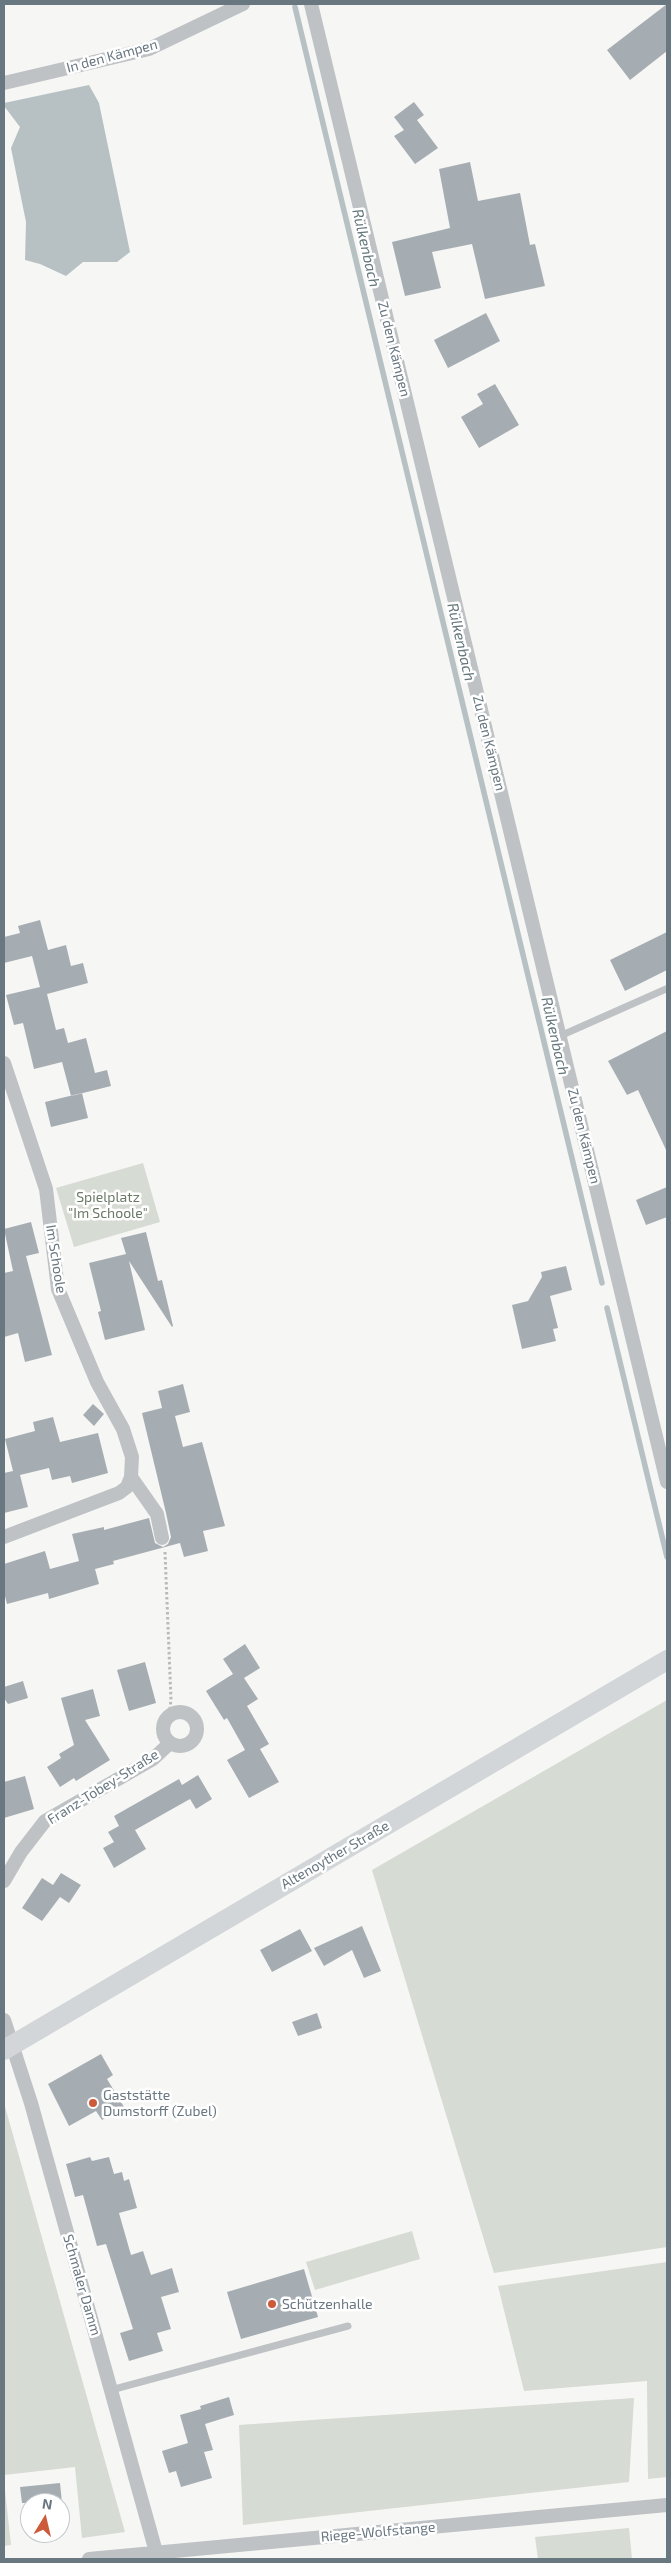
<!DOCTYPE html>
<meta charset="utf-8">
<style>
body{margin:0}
#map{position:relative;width:671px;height:2563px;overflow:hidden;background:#f6f6f4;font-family:"Exo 2",sans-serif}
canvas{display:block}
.frame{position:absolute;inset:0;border:5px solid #697781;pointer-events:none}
.north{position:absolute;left:20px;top:2493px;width:50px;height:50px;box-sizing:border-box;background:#fff;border:1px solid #c3c9cd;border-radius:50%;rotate:9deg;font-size:14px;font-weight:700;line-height:20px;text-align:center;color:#697781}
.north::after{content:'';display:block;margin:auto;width:18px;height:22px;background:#ce5a3c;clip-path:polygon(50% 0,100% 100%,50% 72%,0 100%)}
</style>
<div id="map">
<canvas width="671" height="2563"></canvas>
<div class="frame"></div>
<div class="north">N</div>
</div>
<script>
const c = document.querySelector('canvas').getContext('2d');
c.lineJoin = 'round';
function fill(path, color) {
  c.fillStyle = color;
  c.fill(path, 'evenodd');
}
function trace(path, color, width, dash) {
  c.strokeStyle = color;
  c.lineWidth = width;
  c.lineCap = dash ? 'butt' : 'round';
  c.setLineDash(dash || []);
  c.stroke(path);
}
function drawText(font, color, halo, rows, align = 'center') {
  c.font = font + ' "Exo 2",sans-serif';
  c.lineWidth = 5;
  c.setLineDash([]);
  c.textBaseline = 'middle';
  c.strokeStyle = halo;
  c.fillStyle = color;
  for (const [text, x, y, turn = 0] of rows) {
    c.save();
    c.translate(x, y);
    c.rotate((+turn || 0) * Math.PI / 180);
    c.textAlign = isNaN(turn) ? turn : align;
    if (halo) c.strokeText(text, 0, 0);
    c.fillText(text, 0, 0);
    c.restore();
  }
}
fill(new Path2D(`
 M143,1163L160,1222L74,1247L56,1188Z
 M667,1700V2247L494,2273L372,1870Z
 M4,2103L125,2532L82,2538L75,2467L4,2475Z
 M412,2231L420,2259L315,2290L306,2262Z
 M667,2262V2477L648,2479L647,2381L524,2391L498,2286Z
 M634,2398L629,2482L243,2525L239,2425Z
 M4,2481L11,2545L4,2546Z
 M629,2528L632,2559H538L535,2537Z`), '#d6dbd3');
fill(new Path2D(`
 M89,85L99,103L130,252L117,262H83L66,276L40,264L25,260L26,222L11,148L20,127L4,106V103Z`), '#b7c1c4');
trace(new Path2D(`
 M295,7L602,1283
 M607,1308L667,1557`), '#b7c1c4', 5.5);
fill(new Path2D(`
 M667,4V51L630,80L607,50Z
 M414,102L424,115L417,120L438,148L415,164L394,136L404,130L394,117Z
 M470,162L478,201L520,193L530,245L535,244L545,286L485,299L472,244L432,252L441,288L405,296L392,242L450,228L439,169Z
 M486,313L500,341L448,368L434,340Z
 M495,384L519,425L479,448L461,417L483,404L477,394Z
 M40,920L48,950L66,945L71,966L83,963L88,983L47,994L56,1030L64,1028L68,1043L86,1038L95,1073L107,1070L111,1086L71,1096L62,1062L34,1069L23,1023L14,1025L6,995L40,987L32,956L4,963V937L20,933L18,926Z
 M667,932V970L625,991L610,960Z
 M667,1031V1152L638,1090L627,1095L608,1061Z
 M82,1093L88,1118L51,1127L45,1102Z
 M667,1187V1217L646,1225L636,1200Z
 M31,1222L39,1253L26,1256L52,1355L25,1362L18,1333L4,1337V1273L13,1271L4,1229Z
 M146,1232L158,1281L162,1280L173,1326L172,1327L129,1261L145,1330L105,1340L98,1312L101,1311L89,1263L126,1254L121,1238Z
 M566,1266L572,1290L550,1296L558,1328L553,1329L556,1341L522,1349L512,1305L528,1301L542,1277L541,1272Z
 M183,1384L190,1412L175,1416L183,1447L202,1442L225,1526L203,1531L208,1551L184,1557L180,1543L113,1561L114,1564L95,1569L99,1584L49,1599L48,1593L7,1604L4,1592V1564L45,1551L50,1569L79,1561L72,1534L104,1527V1530L149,1518L155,1543L163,1547L168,1544L171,1537L166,1513L142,1413L162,1408L158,1391Z
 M93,1404L104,1414L94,1426L83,1415Z
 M53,1417L60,1442L98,1433L108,1473L72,1483L70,1476L52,1480L49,1468L20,1475L28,1507L4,1513V1473L13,1471L5,1439L35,1431L33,1422Z
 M245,1644L260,1668L244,1678L258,1699L247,1706L269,1744L260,1749L279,1782L249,1798L227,1760L245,1750L227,1718L224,1720L206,1691L233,1674L223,1659Z
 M145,1662L156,1703L129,1711L117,1670Z
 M23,1681L28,1698L8,1704L4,1698V1687Z
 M93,1689L100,1716L85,1720L110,1760L76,1781L74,1778L60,1787L47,1767L61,1758L59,1754L74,1745L61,1698Z
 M198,1775L212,1799L196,1809L190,1799L135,1830L146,1849L114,1868L103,1848L114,1842L108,1832L119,1826L114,1816L179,1779L182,1785Z
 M25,1776L34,1809L4,1818V1782Z
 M61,1873L81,1885L69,1903L60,1897L42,1921L22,1908L42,1878L53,1885Z
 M362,1926L381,1971L364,1978L352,1950L324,1966L314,1948Z
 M300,1929L312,1951L272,1972L260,1950Z
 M317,2013L322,2028L298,2036L292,2022Z
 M101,2054L113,2075L107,2079L124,2107L102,2120L96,2111L69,2126L48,2084Z
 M90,2157L92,2161L109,2157L114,2174L122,2172L124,2181L129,2179L137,2208L119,2213L131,2255L143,2251L151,2275L172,2268L179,2292L161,2297L171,2329L157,2333L163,2351L129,2361L120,2333L133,2329L106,2244L97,2246L83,2195L75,2197L66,2164Z
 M304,2269L318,2317L241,2339L227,2292Z
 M229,2397L234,2415L205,2424L213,2450L204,2452L212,2478L181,2487L176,2471L169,2473L162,2451L188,2443L180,2415L201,2409L200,2406Z
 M60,2483L62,2503H22L20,2487Z`), '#a6adb2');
trace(new Path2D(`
 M165,1552L171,1700L169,1716`), '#b8bbbd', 3, [2.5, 2.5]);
trace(new Path2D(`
 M560,1036L666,989
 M111,2390L348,2326`), '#bec2c5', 7);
trace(new Path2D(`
 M311,4L667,1482
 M4,83L149,49L243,4
 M4,1063L46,1189L58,1289L97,1382L123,1429L132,1457L131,1477L127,1487L119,1493L4,1537
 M131,1477L157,1514L162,1538
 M163 1729a17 17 0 1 1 34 0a17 17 0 1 1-34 0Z
 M4,1881L21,1852L45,1821L153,1759L170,1743
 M4,2020L31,2103L156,2552
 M89,2559L667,2505`), '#bec2c5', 14);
trace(new Path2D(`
 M4,2050L667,1660`), '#d2d6d9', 20);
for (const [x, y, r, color] of [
 [93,2103,5,"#ce5a3c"],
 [272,2304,5,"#ce5a3c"]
]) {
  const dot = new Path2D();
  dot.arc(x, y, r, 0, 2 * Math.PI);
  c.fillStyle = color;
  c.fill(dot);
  trace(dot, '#fff', 2);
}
drawText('14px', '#697781', '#fff', [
 ["In den Kämpen",112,56,-15],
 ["Zu den Kämpen",394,349,76],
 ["Zu den Kämpen",489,743,76],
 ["Zu den Kämpen",584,1136,76],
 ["Im Schoole",56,1259,81],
 ["Franz-Tobey-Straße",103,1787,-32],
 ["Altenoyther Straße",335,1855,-30],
 ["Schmaler Damm",82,2285,74],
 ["Riege-Wolfstange",378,2532,-5]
]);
drawText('14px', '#6b7967', '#fff', [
 ["Spielplatz",108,1197],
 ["\"Im Schoole\"",108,1213]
]);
drawText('14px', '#697781', '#fff', [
 ["Gaststätte",103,2095],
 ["Dumstorff (Zubel)",103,2111],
 ["Schützenhalle",282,2304]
], 'left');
drawText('italic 15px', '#65777d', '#fff', [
 ["Rülkenbach",366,248,77],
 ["Rülkenbach",461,642,77],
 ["Rülkenbach",555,1036,77]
]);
</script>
